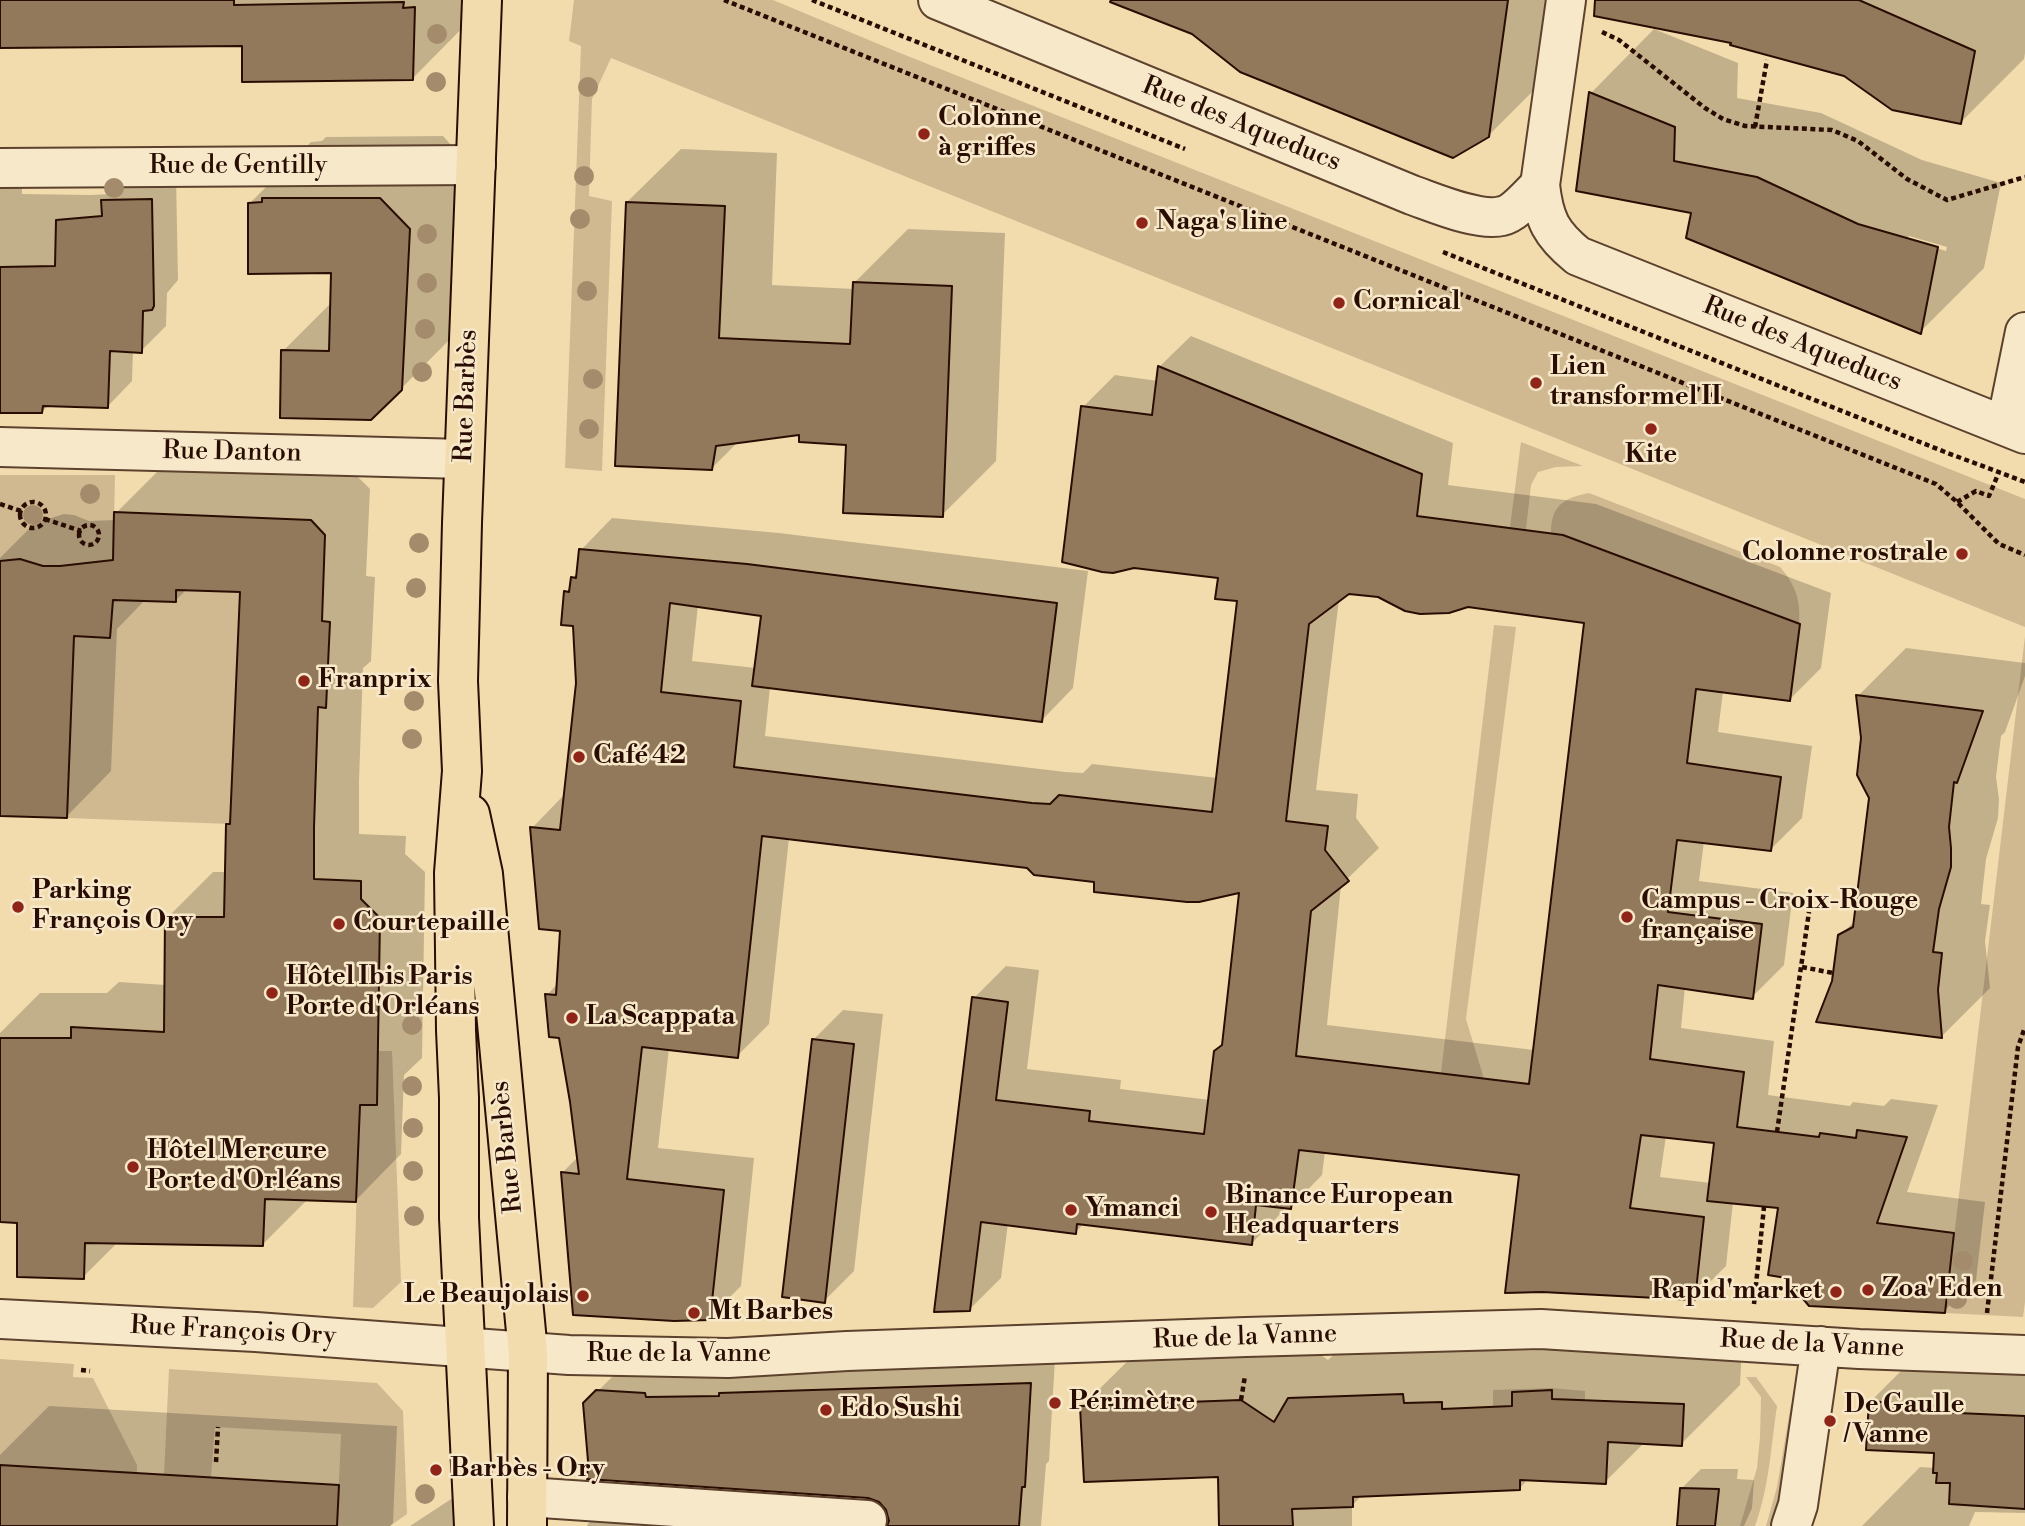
<!DOCTYPE html>
<meta charset="utf-8">
<style>
body{margin:0}
canvas{display:block;background:#f2dcae}
</style>
<canvas width="2025" height="1526"></canvas>
<script>
const c = document.querySelector('canvas').getContext('2d');
c.lineJoin = 'round';
function fill(path, color) {
  c.fillStyle = color;
  c.fill(path, 'evenodd');
}
function trace(path, color, width, dash) {
  c.strokeStyle = color;
  c.lineWidth = width;
  c.lineCap = dash ? 'butt' : 'round';
  c.setLineDash(dash || []);
  c.stroke(path);
}
function drawText(font, color, halo, rows, align = 'center') {
  c.font = font + ' "Libre Bodoni",serif';
  c.lineWidth = 5;
  c.setLineDash([]);
  c.textBaseline = 'middle';
  c.strokeStyle = halo;
  c.fillStyle = color;
  for (const [text, x, y, turn = 0] of rows) {
    c.save();
    c.translate(x, y);
    c.rotate((+turn || 0) * Math.PI / 180);
    c.textAlign = isNaN(turn) ? turn : align;
    if (halo) c.strokeText(text, 0, 0);
    c.fillText(text, 0, 0);
    c.restore();
  }
}
fill(new Path2D(`
 M574,0H773L900,53L2025,499V627L611,58L592,99L589,196L612,201L602,471L565,468L581,46L569,41Z
 M1521,442L1583,466L1556,467L1538,472L1531,485L1526,529L1510,527Z
 M0,475H115L113,568L100,562L87,563V566L31,565L30,561L17,559L0,564Z
 M1589,493L1780,567C1795,584 1801,600 1799,623L1564,535L1551,533C1551,506 1563,498 1589,493Z
 M176,590L240,592L230,824L67,818L70,636L110,637L113,600L175,602Z
 M1494,625L1516,627L1466,1019L1484,1079L1441,1073Z
 M2025,636V1302L2023,1317L1945,1313Z
 M378,1051H392L401,1282L373,1308L353,1307L358,1155L356,1105H377Z
 M0,1359L74,1364L73,1377L93,1378L137,1465V1473L0,1465Z
 M169,1369L377,1383L403,1411L407,1514L390,1526H337L341,1434L215,1427L211,1477L164,1475Z
 M1746,1377H1756L1777,1406C1771,1446 1769,1489 1755,1526H1740L1757,1468L1760,1437L1761,1397Z
 M1552,1388L1585,1391V1407L1553,1405L1552,1391L1512,1392V1405L1493,1406V1390Z
 M1791,1404L1803,1406L1779,1526H1766L1777,1487Z`), '#d0b991');
fill(new Path2D(`
 M0,0H490L413,78L244,44L0,46Z
 M1111,0H1553L1542,82L1488,136Z
 M1603,0H2025V53L2024,59L1961,122L1844,74Z
 M1654,29L1738,63L1737,98L1821,113L1922,160L2001,183L1984,268L1921,331L1693,212L1591,93ZM1909,236L1947,247L1946,251L1916,242L1908,238Z
 M443,136L471,167L463,326L371,419L283,351L332,302L333,271L249,204L311,142L322,141L326,137Z
 M681,149L777,153L772,285L854,289V283L908,229L1005,233L996,461L942,515L848,443L801,433L739,441L711,469L627,202Z
 M128,176H176L178,280L167,293L166,326L141,351L133,350L132,381L108,406L49,404L42,412L0,411V178L22,177V194L91,195L111,194Z
 M1191,336L1453,443L1448,485L1596,504L1831,593L1821,668L1790,699L1723,691L1718,732L1812,746L1802,818L1771,849L1704,841L1699,881L1793,893L1784,965L1752,997L1685,987L1681,1028L1774,1041L1768,1095L1850,1106L1853,1102L1884,1106L1891,1099L1938,1105L1907,1192L1985,1202L1976,1280L1944,1311L1780,1207L1733,1202L1726,1266L1694,1298L1521,1173L1325,1152L1322,1175L1291,1207L1284,1206L1283,1211L1252,1243L1084,1223L1076,1232L1008,1223L1001,1278L970,1309L974,998L1006,966L1039,970L1027,1069L1121,1080L1120,1089L1210,1100L1215,1052L1224,1043L1241,891L1096,880L1028,866L789,838L769,1024L737,1056L669,1048L658,1148L754,1158L741,1286L709,1318L562,1173L579,1156L560,1036L547,995L558,983L562,929L532,828L563,796H566L578,683L575,625L566,592L571,587L572,578L578,572L581,550L612,518L779,533L1088,571L1073,688L1042,720L770,687L765,736L1065,772L1083,773L1092,764L1218,778L1239,600L1083,407L1115,375L1158,381L1159,367ZM1349,592L1586,621L1534,1050L1327,1025L1341,885L1379,848L1356,818L1358,794L1316,790L1339,599ZM698,605L763,614L756,668L692,661ZM1666,1136L1716,1142L1711,1183L1660,1177Z
 M162,467L356,475L370,489L366,576L375,577L371,661L363,668L359,781V834L406,836L405,854L425,872L422,1058L404,1075L401,1154L356,1200L308,1199L263,1244L118,1242L83,1277L19,1221L0,1220V1033L40,993H107L119,982L166,985L167,918L213,872H226L227,825L232,820L241,591L187,589L175,601L146,599L117,629L111,771L66,817L0,814V558L35,523L64,514L74,515L89,521L116,520V513Z
 M1906,648L2025,663V676L2005,732L2001,736L1996,777L1999,799L1998,818L1986,859L1981,904L1990,905L1985,941L1990,988L1942,1036L1833,982L1839,936L1856,920L1871,798L1858,696Z
 M843,1010L883,1014L854,1271L824,1301L813,1040Z
 M1349,1340L1500,1344L1501,1351L1742,1346L1740,1385L1681,1444L1645,1442L1605,1482L1529,1478L1520,1488L1363,1494L1352,1506V1526H1221L1220,1476L1082,1406L1141,1348L1301,1341L1328,1360Z
 M1055,1359L1049,1461L1046,1464L1041,1526H889L890,1509L879,1500L869,1496L845,1495L843,1519L836,1526H587L588,1524L631,1480L590,1461L585,1404L622,1367Z
 M1912,1360L2025,1373V1513L1975,1512L1969,1526H1862L1920,1467L1935,1468L1936,1452L1870,1402Z
 M49,1406L397,1426L393,1523L390,1526H0V1455Z
 M1701,1469H1738L1737,1479L1754,1480L1752,1508L1744,1526H1679L1681,1489Z
 M468,1488L469,1526H410Z`), '#0003');
const building = new Path2D(`
 M0,0H234V5L404,2L403,8L415,7L413,80L242,82V46L0,48Z
 M1111,0H1508L1489,137L1453,158L1240,72L1192,34L1110,2Z
 M1595,0H1859L1975,51L1961,124L1892,110L1844,76L1730,45L1731,43L1594,16Z
 M1589,92L1675,127L1674,161L1757,177L1858,224L1938,247L1921,334L1686,238L1691,213L1576,191Z
 M262,198H380L410,229L402,390L371,420L280,418L281,350L329,351L331,273L248,274V203L262,202Z
 M152,199L154,306L152,310L143,311L142,353L110,351L108,408L43,406L42,413H0V267L55,266L56,220L102,216L101,200Z
 M626,202L725,206L719,338L850,344L853,282L952,286L943,517L843,513L846,445L799,442V435L716,446L712,470L615,466Z
 M1158,366L1422,474L1417,516L1563,535L1800,624L1790,701L1696,689L1687,763L1781,777L1771,851L1677,840L1668,912L1762,924L1753,999L1658,985L1650,1059L1744,1072L1737,1127L1819,1137L1820,1133L1856,1138L1857,1130L1907,1137L1877,1223L1954,1233L1945,1313L1809,1306L1786,1278L1768,1275L1778,1208L1707,1201L1714,1143L1641,1135L1630,1208L1704,1217L1695,1300L1542,1292L1505,1293L1519,1175L1299,1150L1291,1209L1256,1205L1252,1245L1077,1224L1076,1234L981,1222L970,1311L934,1312L972,997L1008,1002L996,1100L1090,1111L1089,1121L1204,1134L1214,1051L1222,1045L1239,893L1199,902H1187L1094,892V882L1034,875L1027,868L762,836L738,1058L642,1047L627,1179L724,1190L710,1320L674,1321L573,1315L561,1172L579,1174L570,1102L559,1038L549,1037L545,994L556,995L560,931L539,929L530,827L560,830L576,683L573,626L561,625L564,591L569,592L571,577L576,578L579,549L747,564L1057,603L1042,722L752,686L761,616L670,603L661,692L741,701L734,767L1032,803L1050,804L1059,795L1212,812L1237,601L1215,599L1218,578L1134,568L1113,573L1102,572L1062,562L1081,406L1152,415ZM1349,594L1378,597L1405,611L1420,614L1449,613L1468,607L1584,623L1529,1084L1296,1056L1311,911L1349,881L1325,850L1328,826L1286,821L1309,624Z
 M114,512L311,520L325,535L322,621L330,622L326,708L318,707L314,827V879L361,881V899L380,918L377,1105H360L356,1202L265,1199L263,1246L85,1243L84,1279L17,1277V1223L0,1222V1038H71V1027L164,1032L165,917H224L226,824H230L240,592L176,590V602L113,600L110,638L74,636L67,818L0,816V561L20,559L43,566H60L113,560Z
 M1856,695L1983,711L1957,783L1954,782L1949,827L1951,848V867L1939,909L1933,952L1942,953L1938,990L1942,1038L1816,1022L1832,981L1838,935L1853,927L1869,798L1857,775L1861,738Z
 M812,1039L854,1044L825,1303L782,1297Z
 M1031,1383L1025,1487H1022L1019,1526H887L889,1521L886,1510L879,1502L868,1498L587,1479L588,1461L583,1403L596,1390L645,1393L646,1397L719,1396V1393Z
 M1552,1390V1399L1684,1404L1682,1446L1608,1442L1606,1484L1520,1480V1490L1353,1497V1507L1292,1509L1293,1526H1219L1218,1477L1084,1482L1080,1406L1241,1400L1274,1422L1288,1398L1403,1394L1404,1403L1442,1402V1409L1512,1406V1392Z
 M1869,1401L1936,1406V1412L2025,1416V1509L1949,1504L1950,1483H1936L1937,1473H1933L1934,1453L1866,1450Z
 M0,1465L339,1485L337,1526H0Z
 M1680,1488L1719,1489L1715,1526H1677Z`);
fill(building, '#92795b');
trace(building, '#2a0d02', 2);
const minor = new Path2D(`
 M938,0L1412,195C1435,203 1479,222 1502,216C1514,214 1532,193 1540,185
 M1566,0L1540,185C1544,220 1551,234 1578,256L2025,434
 M0,168L476,165
 M2006,426L2025,332
 M0,447L464,459
 M0,1319L256,1332L569,1355L728,1358L847,1351L1246,1337L1541,1329L1859,1349L2025,1355
 M527,1497L867,1520
 M1791,1526L1798,1505L1821,1346`);
const major = new Path2D(`
 M470,814L483,874L528,1353L527,1526
 M474,1526L459,1218V1098L456,1030L454,873L462,771L458,681L462,523L482,0`);
trace(minor, '#5c412d', 42);
trace(major, '#2a0d02', 42);
trace(new Path2D(`
 M724,0L1936,484L1957,502L1999,544L2025,555
 M812,0L1185,149
 M1602,32L1619,40L1705,108L1723,119L1745,126L1832,130L1858,141L1907,179L1947,200L2025,177
 M1755,127L1767,60
 M1443,252L1945,452L2025,482
 M1957,502L1976,491L1989,496L1999,472
 M20 515a13 13 0 1 1 26 0a13 13 0 1 1-26 0Z
 M0,504L21,511
 M45,519L81,531
 M79 535a10 10 0 1 1 20 0a10 10 0 1 1-20 0Z
 M1802,967L1833,973
 M1777,1132L1809,912
 M1754,1304L1764,1207
 M1987,1313L2018,1047L2025,1027
 M81,1370L90,1371
 M1241,1400L1245,1376
 M216,1462L218,1427`), '#2a0d02', 4.5, [5, 3.5]);
trace(minor, '#f7e8ca', 38);
trace(major, '#f2dcae', 38);
c.fillStyle = '#a48b6b';
for (const [x, y] of [
 [437,34],
 [436,82],
 [588,87],
 [584,176],
 [114,188],
 [580,219],
 [427,234],
 [427,283],
 [587,291],
 [425,329],
 [422,372],
 [593,379],
 [589,429],
 [90,494],
 [33,515],
 [419,543],
 [416,588],
 [414,701],
 [412,739],
 [412,1025],
 [412,1086],
 [413,1128],
 [413,1171],
 [414,1216],
 [1963,1261],
 [1957,1299],
 [425,1494]
]) {
  c.beginPath();
  c.arc(x, y, 10, 0, 2 * Math.PI);
  c.fill();
}
for (const [x, y, r, color] of [
 [924,134,7,"#8f2418"],
 [1142,223,7,"#8f2418"],
 [1339,303,7,"#8f2418"],
 [1536,383,7,"#8f2418"],
 [1651,429,7,"#8f2418"],
 [1962,554,7,"#8f2418"],
 [304,681,7,"#8f2418"],
 [579,757,7,"#8f2418"],
 [18,907,7,"#8f2418"],
 [1627,917,7,"#8f2418"],
 [339,924,7,"#8f2418"],
 [272,993,7,"#8f2418"],
 [572,1018,7,"#8f2418"],
 [133,1167,7,"#8f2418"],
 [1071,1210,7,"#8f2418"],
 [1211,1212,7,"#8f2418"],
 [1868,1290,7,"#8f2418"],
 [1836,1292,7,"#8f2418"],
 [583,1296,7,"#8f2418"],
 [694,1313,7,"#8f2418"],
 [1055,1403,7,"#8f2418"],
 [826,1410,7,"#8f2418"],
 [1830,1421,7,"#8f2418"],
 [436,1470,7,"#8f2418"]
]) {
  const dot = new Path2D();
  dot.arc(x, y, r, 0, 2 * Math.PI);
  c.fillStyle = color;
  c.fill(dot);
  trace(dot, '#f7e8ca', 2.5);
}
drawText('bold 26px', '#2a0d02', '#f7e8ca', [
 ["Colonne",938,119],
 ["à griffes",938,149],
 ["Naga's line",1156,223],
 ["Cornical",1353,303],
 ["Lien",1550,368],
 ["transformel II",1550,398],
 ["Kite",1651,456,"center"],
 ["Colonne rostrale",1948,554,"right"],
 ["Franprix",318,681],
 ["Café 42",593,757],
 ["Parking",32,892],
 ["François Ory",32,922],
 ["Campus - Croix-Rouge",1641,902],
 ["française",1641,932],
 ["Courtepaille",353,924],
 ["Hôtel Ibis Paris",286,978],
 ["Porte d'Orléans",286,1008],
 ["La Scappata",586,1018],
 ["Hôtel Mercure",147,1152],
 ["Porte d'Orléans",147,1182],
 ["Binance European",1225,1197],
 ["Headquarters",1225,1227],
 ["Ymanci",1085,1210],
 ["Zoa' Eden",1882,1290],
 ["Rapid'market",1822,1292,"right"],
 ["Le Beaujolais",569,1296,"right"],
 ["Mt Barbes",708,1313],
 ["Périmètre",1069,1403],
 ["De Gaulle",1844,1406],
 ["/ Vanne",1844,1436],
 ["Edo Sushi",840,1410],
 ["Barbès - Ory",450,1470]
], 'left');
drawText('26px', '#2a0d02', '#f7e8ca', [
 ["Rue des Aqueducs",1241,125,22],
 ["Rue de Gentilly",238,167],
 ["Rue des Aqueducs",1802,345,22],
 ["Rue Barbès",467,396,-88],
 ["Rue Danton",232,453,1],
 ["Rue Barbès",508,1147,-96],
 ["Rue François Ory",233,1332,3],
 ["Rue de la Vanne",1245,1338,-2],
 ["Rue de la Vanne",1812,1345,3],
 ["Rue de la Vanne",679,1355]
]);
</script>
